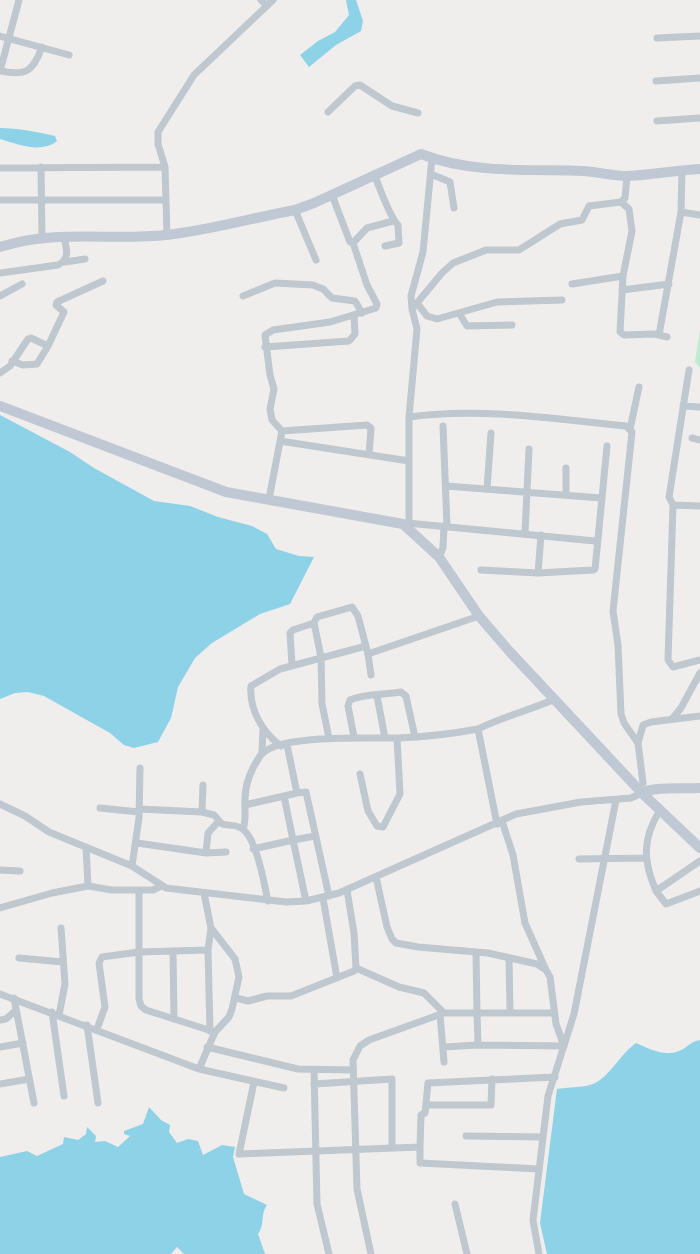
<!DOCTYPE html>
<style>
body{margin:0}
canvas{display:block;background:#f0eded}
</style>
<canvas width="700" height="1254"></canvas>
<script>
const c = document.querySelector('canvas').getContext('2d');
c.lineJoin = 'round';
function fill(path, color) {
  c.fillStyle = color;
  c.fill(path, 'evenodd');
}
function trace(path, color, width, dash) {
  c.strokeStyle = color;
  c.lineWidth = width;
  c.lineCap = dash ? 'butt' : 'round';
  c.setLineDash(dash || []);
  c.stroke(path);
}
fill(new Path2D(`
 M700,329V368L695,362Z`), '#beecd0');
fill(new Path2D(`
 M346,0H356L363,21L361,31L336,45L309,67L300,55L318,41L335,32L349,15Z
 M0,128C19,128 36,132 55,136L57,141C41,154 17,144 0,139Z
 M0,415L70,452L94,468L154,501L190,506L218,517L252,526L267,534L276,549L299,556L314,557L290,604L260,614L212,643L195,658L178,687L171,718L158,742L134,748L124,745L110,733L44,696L28,692L15,693L0,699Z
 M700,1040V1254H547L540,1223L557,1089C567,1087 583,1088 593,1084C610,1077 620,1054 636,1043C650,1049 664,1057 679,1051C687,1048 691,1041 700,1040Z
 M149,1107L161,1120L170,1125L169,1132L177,1143L188,1139L198,1141L203,1155L222,1145L235,1147L233,1157L244,1194L267,1205C260,1214 265,1225 258,1234L265,1254H184L177,1247L171,1254H0V1157L27,1151L37,1156L63,1144L64,1137L78,1140L86,1134L87,1127L96,1136L95,1142L105,1141L118,1147L130,1136L124,1134V1131L143,1124Z`), '#8dd2e6');
trace(new Path2D(`
 M261,0L267,6
 M0,36L69,55
 M657,38L700,36
 M0,71L19,0
 M0,71C26,76 33,72 42,47
 M656,81L700,78
 M328,112L355,86L360,85L392,106L418,113
 M657,121L700,118
 M41,167L42,238
 M0,168L165,167
 M374,174C380,188 389,216 398,225L399,243L385,246
 M431,174L450,182L454,208
 M332,195L350,242L353,243L367,228L393,221
 M0,200H166
 M295,210L316,260
 M681,212L700,215
 M167,235L165,167L158,144V132L194,75L273,0
 M65,262L85,259
 M0,273L58,265C71,258 66,248 64,236
 M623,276L620,332L624,335L654,334L667,337
 M572,284L623,276L632,231L629,209L621,202
 M622,290L669,284
 M0,296L22,284
 M243,296L275,283L313,285L323,289L332,298L355,301L362,313
 M417,303L427,316L437,319L497,302L562,300
 M412,309L411,296L423,252L432,158
 M459,313L467,326L512,325
 M659,335L681,212L682,170
 M265,347L349,341L355,334L354,316
 M12,361L23,365L37,364L48,346
 M0,373L10,366L28,339L31,338L48,346L64,312L56,305L57,302L103,281
 M683,406L699,407
 M409,417C481,407 555,419 626,426L632,432L613,611L618,645L621,714L624,723L638,743
 M443,426L447,526
 M630,429L639,387
 M282,431L272,420L270,409L274,389L270,375L265,335L273,330L330,322L376,308L377,304L367,285L353,243
 M692,438L700,440
 M280,441L409,461
 M446,486L601,498
 M487,489L491,433
 M566,495V468
 M269,499L282,431L367,425L371,428L369,455
 M673,505L669,497L689,370
 M700,506L673,505L668,660L673,667L700,660
 M409,522V417L417,329L412,309L442,273L453,263L486,250H519L560,224L582,220L589,206L621,202L625,198L627,176
 M407,523L595,541L598,539L607,446
 M525,533L529,449
 M439,557L443,548L444,526
 M481,570L538,573L593,570L595,569L598,539
 M538,573L541,535
 M292,665L290,633L293,630L314,623
 M371,675L368,654L479,616
 M377,696L385,738
 M672,719L681,708L700,673
 M478,729C502,717 530,710 555,699
 M354,737L348,706L350,700C365,693 384,695 401,692L406,696L415,737
 M329,738L322,704L321,657L314,623L317,617L352,607L358,616L368,654
 M287,745L297,793L306,792L329,896
 M281,746C263,733 249,710 251,686L280,669L366,646
 M262,753L263,728
 M360,774L368,811L377,826L383,827L400,794L397,738
 M643,783L638,743L643,725L651,722L700,716
 M0,804L25,816L49,832L132,866L166,888L286,902L306,901L339,893L516,814L581,802L631,798L642,793
 M245,805L297,793
 M100,808L139,812
 M139,809L202,812L214,815L222,824C228,826 235,824 241,828C257,837 264,884 268,901
 M202,812L203,785
 M502,821L513,855L525,923L546,970
 M243,829C247,819 244,809 245,799C245,784 252,768 260,756C275,733 372,739 398,738C425,737 451,734 478,729L497,824
 M137,843L206,853L208,833L219,821
 M86,847L88,886
 M253,849L293,840L284,796
 M206,853L226,852
 M579,859L645,858
 M700,861L656,891L666,904L700,891
 M132,866L139,818L140,768
 M0,870L20,871
 M139,890V999L141,1006L146,1010L215,1032
 M656,891C643,861 642,839 660,810
 M323,898L337,978
 M306,901L293,840L315,836
 M0,908L52,893L88,886L112,890H153L161,886
 M173,951L174,1019
 M476,952L477,1013H554
 M19,958L63,962
 M509,958L510,1013
 M356,968L399,987L424,993L444,1013H477L478,1045L564,1046L556,1024L550,977L546,970L537,964L488,953L418,947L396,943L392,939L387,927L376,877
 M0,994L199,1069L284,1088
 M14,998L34,1103
 M236,998L248,1001L267,996H291L354,971L356,968L354,933L347,890
 M52,1012L64,1096
 M440,1014L444,1062
 M59,1015L65,984L61,928
 M0,1020L6,1019L16,1010
 M87,1025L98,1103
 M97,1029L105,1007L99,963L102,957L139,952L208,950
 M210,1031L208,950L211,928
 M0,1047L23,1043
 M207,1047L298,1069L353,1070
 M444,1047L478,1045
 M199,1069L215,1032L229,1017L232,1009L239,977L235,959L211,928L204,893
 M314,1070L317,1204L329,1254
 M254,1082L239,1154L420,1147V1163L539,1169
 M0,1084L29,1079
 M314,1084L392,1079V1148
 M427,1105H491L492,1079
 M466,1136L543,1137
 M420,1147L421,1115L425,1113L428,1083L555,1077
 M455,1204L467,1254
 M371,1254L357,1189L353,1060L360,1046L369,1040L444,1013
 M539,1254L533,1220L548,1096L574,1014L616,800`), '#bfc7cf', 7);
trace(new Path2D(`
 M0,247C55,229 111,241 167,235C210,230 252,218 295,210L314,203L421,154C472,174 529,169 583,171C598,172 613,176 628,176C652,175 676,170 700,169
 M0,406L226,492L403,524L439,557L479,616L510,652L642,793L700,848
 M642,793C652,786 686,789 700,788`), '#bfc8d3', 10);
</script>
